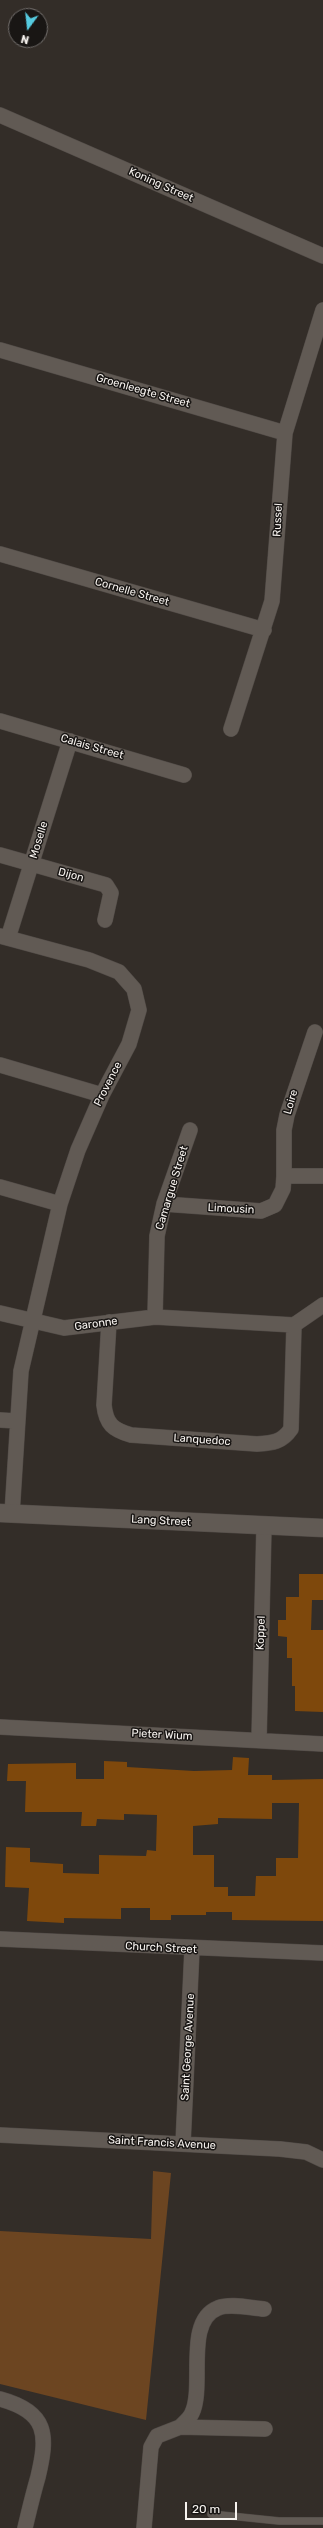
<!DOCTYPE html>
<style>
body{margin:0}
#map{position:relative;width:323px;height:2528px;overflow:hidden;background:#332d28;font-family:Rubik,sans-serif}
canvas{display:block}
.north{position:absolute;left:8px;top:8px;width:40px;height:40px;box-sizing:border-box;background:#191614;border:1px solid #726e6c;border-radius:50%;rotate:195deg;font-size:11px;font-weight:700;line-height:16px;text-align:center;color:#f7f3ef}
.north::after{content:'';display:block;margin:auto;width:14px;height:18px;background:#55cadf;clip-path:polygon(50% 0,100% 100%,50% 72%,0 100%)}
.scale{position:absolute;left:185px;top:2502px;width:52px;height:18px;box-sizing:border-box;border:2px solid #f7f3ef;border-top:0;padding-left:5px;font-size:12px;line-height:14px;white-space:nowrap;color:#f7f3ef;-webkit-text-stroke:3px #191614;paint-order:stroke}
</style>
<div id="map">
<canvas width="323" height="2528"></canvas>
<div class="north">N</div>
<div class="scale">20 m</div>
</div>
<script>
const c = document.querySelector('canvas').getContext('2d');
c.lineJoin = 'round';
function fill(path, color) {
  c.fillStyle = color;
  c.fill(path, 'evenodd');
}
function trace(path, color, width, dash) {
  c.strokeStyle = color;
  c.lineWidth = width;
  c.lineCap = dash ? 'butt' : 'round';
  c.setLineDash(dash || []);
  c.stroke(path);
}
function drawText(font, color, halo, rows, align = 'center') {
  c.font = font + ' Rubik,sans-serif';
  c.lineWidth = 3;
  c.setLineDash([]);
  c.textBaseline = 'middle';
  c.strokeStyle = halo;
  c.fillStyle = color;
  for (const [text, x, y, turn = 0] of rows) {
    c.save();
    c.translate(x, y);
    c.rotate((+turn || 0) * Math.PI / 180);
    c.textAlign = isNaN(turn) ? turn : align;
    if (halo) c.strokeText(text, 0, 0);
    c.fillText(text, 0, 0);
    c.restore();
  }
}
fill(new Path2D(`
 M153,2171L171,2173L146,2420L0,2384V2231L151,2239Z`), '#6c4521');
fill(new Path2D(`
 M299,1574H323V1600H312L311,1630H323V1712L295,1711V1686H292V1658H287V1637L278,1636V1620H286V1597H299Z
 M233,1757L249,1758L248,1775H272V1780L323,1779V1921L232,1920V1912H206V1915H171V1920H150V1908H121V1919L64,1918V1923L27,1921L29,1888L5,1887L6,1847L30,1848V1862L63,1864V1873L99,1874V1855L146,1856L147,1850L156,1851L157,1815L124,1814V1820L97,1819L96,1826H81L82,1812H25L26,1781H7L8,1764L76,1763V1779H104V1761L127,1762V1767L194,1771L232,1770ZM272,1803H299L298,1858H276V1876H256L255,1896H228V1887H214V1855H193V1826L218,1824V1818L272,1819Z`), '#7e480c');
const service = new Path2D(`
 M211,2514L279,2521H323`);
const minor = new Path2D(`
 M0,115L323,256
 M0,350L285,433
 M0,554L264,630
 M0,721L184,775
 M231,729L272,601L285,433L323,310
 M0,855L106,885L111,893L105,920
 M0,936L89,960L119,972L134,989L139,1010L129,1044L102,1095L78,1150L60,1204L21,1371L12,1514
 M8,938L70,741
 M0,1065L102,1095
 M284,1176V1130L287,1115L315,1032
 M0,1187L60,1204
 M164,1204L261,1211L275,1205L283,1189L284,1176H323
 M0,1313L64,1328L155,1317L294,1325L323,1305
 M155,1317L157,1236L164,1204L190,1130
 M109,1322L104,1405C106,1424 113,1430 131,1435L257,1444C273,1443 282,1442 291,1429L294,1325
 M0,1420L17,1421
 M0,1727L323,1744
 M259,1740L264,1526
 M0,1939L323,1953
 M0,2135L280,2149L306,2152L323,2160
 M183,2144L192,1949
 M0,2399C48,2412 48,2435 38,2477C33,2494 29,2511 25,2528
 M180,2427C184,2423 190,2418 192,2413C205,2386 184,2321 218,2308C230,2303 251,2308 264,2309
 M144,2528L151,2447L157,2436L180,2427L265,2429`);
const tertiary = new Path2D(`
 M0,1513L323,1528`);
trace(service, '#504a46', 8);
trace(minor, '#504a46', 16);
trace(tertiary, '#504a46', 19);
trace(service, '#615a54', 7);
trace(minor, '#615a54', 15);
trace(tertiary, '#615a54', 18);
drawText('11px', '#f7f3ef', '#191614', [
 ["Koning Street",161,185,24],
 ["Groenleegte Street",143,391,16],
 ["Russel",278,520,-87],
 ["Cornelle Street",132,592,16],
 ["Calais Street",92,747,16],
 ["Moselle",39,840,-73],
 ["Dijon",71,875,15],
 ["Provence",108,1084,-63],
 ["Loire",291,1102,-74],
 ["Camargue Street",172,1188,-73],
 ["Limousin",231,1209,3],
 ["Garonne",96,1324,-8],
 ["Lanquedoc",202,1440,4],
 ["Lang Street",161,1521,3],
 ["Koppel",261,1633,-88],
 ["Pieter Wium",162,1735,3],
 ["Church Street",161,1948,3],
 ["Saint George Avenue",188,2047,-87],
 ["Saint Francis Avenue",162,2143,3]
]);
</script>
